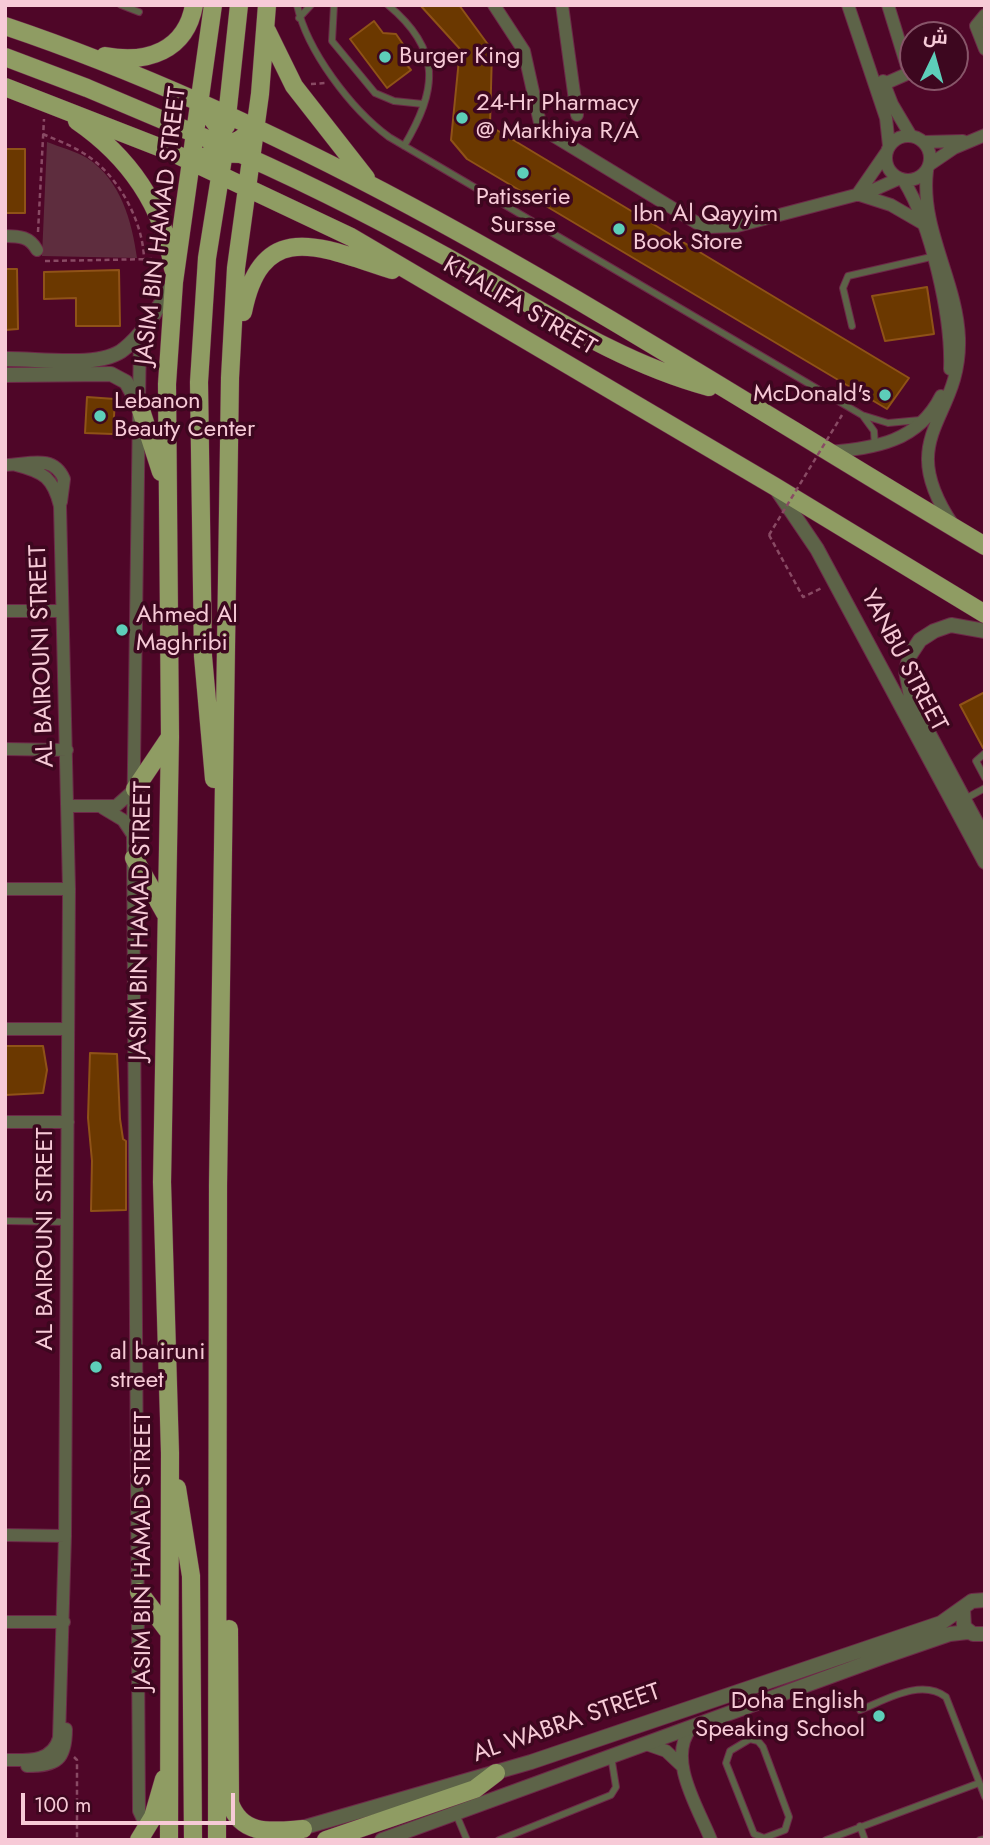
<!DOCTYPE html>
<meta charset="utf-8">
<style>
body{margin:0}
#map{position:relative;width:990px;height:1845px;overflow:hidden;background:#4f0628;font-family:Jost,Cairo,sans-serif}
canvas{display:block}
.frame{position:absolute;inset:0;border:7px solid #f7cad7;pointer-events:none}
.north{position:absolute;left:899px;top:21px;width:70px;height:70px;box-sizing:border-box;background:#3d071f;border:2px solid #875569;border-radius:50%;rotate:5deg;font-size:19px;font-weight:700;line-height:28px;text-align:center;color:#f7cad7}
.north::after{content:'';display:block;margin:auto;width:24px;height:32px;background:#5dceb9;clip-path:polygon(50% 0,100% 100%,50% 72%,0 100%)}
.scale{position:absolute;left:21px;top:1793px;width:214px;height:32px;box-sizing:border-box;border:4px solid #f7cad7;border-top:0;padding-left:9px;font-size:21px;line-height:24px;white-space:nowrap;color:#f7cad7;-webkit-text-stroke:5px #3d071f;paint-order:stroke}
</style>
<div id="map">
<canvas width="990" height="1845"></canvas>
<div class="frame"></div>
<div class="north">ش</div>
<div class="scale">100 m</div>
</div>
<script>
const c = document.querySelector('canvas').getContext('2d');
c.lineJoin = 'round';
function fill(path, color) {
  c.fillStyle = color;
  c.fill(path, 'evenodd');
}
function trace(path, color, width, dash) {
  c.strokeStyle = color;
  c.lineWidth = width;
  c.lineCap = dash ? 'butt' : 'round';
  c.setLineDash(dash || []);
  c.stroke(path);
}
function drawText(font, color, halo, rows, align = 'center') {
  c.font = font + ' Jost,sans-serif';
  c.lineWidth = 7;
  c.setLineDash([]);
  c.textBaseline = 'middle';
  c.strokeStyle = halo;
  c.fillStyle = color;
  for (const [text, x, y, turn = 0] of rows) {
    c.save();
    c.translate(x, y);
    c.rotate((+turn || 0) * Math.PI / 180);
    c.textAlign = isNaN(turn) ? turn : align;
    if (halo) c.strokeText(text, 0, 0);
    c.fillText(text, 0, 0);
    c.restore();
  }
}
fill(new Path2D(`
 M47,142C60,147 75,151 87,158C121,180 132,222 137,258L42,256Z`), '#5e2d3e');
const building = new Path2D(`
 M420,5H459L492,50L490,126L909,378L887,409L467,159L451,140L460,49Z
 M374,21L383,33L396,34L407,50L406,64L411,70L387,88L350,39Z
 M5,149H25V213H5Z
 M5,269H17L18,329L5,330Z
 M119,270L120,326H76V298L44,299V272Z
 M927,287L934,334L885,341L872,296Z
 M87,397L115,399L113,434L85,433Z
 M985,692V747L983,748L960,705Z
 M5,1046H43L47,1070L43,1093L5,1095Z
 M90,1053L117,1054L120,1119L123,1139L126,1141V1210L91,1211L92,1161L88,1118Z`);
fill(building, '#6b3800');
trace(building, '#8f5217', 2);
const service = new Path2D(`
 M121,5L139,12
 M297,5C307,51 351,109 389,137L862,415L888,423L920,420
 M334,5L332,41L375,93L394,101L423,104
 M388,5C442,50 438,89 404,146
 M299,18L311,5
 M852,326L843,288L848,276L931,257
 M863,416L874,431L875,447
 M985,753L976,761L985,778
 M965,799L985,788
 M5,1221L68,1222
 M860,1710C886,1700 921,1678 946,1697L985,1797
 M750,1739L758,1741L763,1747L789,1817L785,1830L764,1838L754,1834L726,1763L730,1751Z
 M456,1814L467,1840
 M860,1826L865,1840
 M499,1840L611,1795L616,1787L611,1756
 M826,1840L979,1783
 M980,1840L985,1839`);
const minor = new Path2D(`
 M494,5L524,51L540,123L549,133L697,223L709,227L737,226L871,191L898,179
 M562,5L577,115
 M848,5L886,118L889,146
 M985,15L976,26L985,49
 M883,81L892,104L911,136
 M884,84L909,73L888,5
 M886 158a22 22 0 1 1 44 0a22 22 0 1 1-44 0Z
 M923,142L963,141
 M929,165L954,148L985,135
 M927,171C920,229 957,281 959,338C962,421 892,434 953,525
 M904,181C931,225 952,317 950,369
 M857,195L886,153
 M860,195L891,205L922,223
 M5,236C20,236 30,237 37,250
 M140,333L133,836L139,1811L147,1828
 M829,452C875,448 918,442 941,396
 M5,465C27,465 53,453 64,479L61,502
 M5,611H62
 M5,749L67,750
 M68,806H116L135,789
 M103,808L123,820L133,835
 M5,889H69
 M5,1029H67
 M5,1122H68
 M5,1535L65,1536
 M5,1622H64
 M691,1728C666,1759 699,1809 711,1840
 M646,1744L666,1751L682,1766
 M5,1760C26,1760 52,1763 59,1738L65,1536L69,889L60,506C53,478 44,472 16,465
 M27,1766C57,1766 66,1760 66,1729`);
const tertiary = new Path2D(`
 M5,359C36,358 101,369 124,349C145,333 159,305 174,283
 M5,375L111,374L126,382L140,407
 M777,490L817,549L985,862
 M985,631L951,625L934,631L920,640L910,655L906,671L912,702L985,839
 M963,1609L964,1627L973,1634H985
 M260,1840L531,1762L941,1623L972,1601L985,1600
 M382,1840L883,1657L950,1634L968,1632`);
const primary = new Path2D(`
 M5,26C358,145 667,358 985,546
 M267,31L294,86L366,178
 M105,56C147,64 186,51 194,5
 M5,57L87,88L210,140L236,142L255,129
 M5,87L169,151L351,237L774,486L985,614
 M204,108L219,128L224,152L207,258L199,382L203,656L214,779
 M77,121C128,156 164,206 173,269
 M226,126L239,5
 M193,162L213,153L241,154C322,190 401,231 479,275C554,318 624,364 709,387
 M243,312C262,216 323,248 392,270
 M140,407L161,472
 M135,789L170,737
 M134,858L165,913
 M177,1488L191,1576L193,1840
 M139,1592L169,1632
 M229,1629L230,1803C242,1837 273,1831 303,1829
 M139,1840L153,1817L164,1779
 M169,1840L170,1453L162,1182L170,737L167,384L174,282L213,5
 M217,1840L218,1185L230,378L236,268L260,94L267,5
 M326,1840L475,1789L496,1773`);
trace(service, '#6d2948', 8);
trace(minor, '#6d2948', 14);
trace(tertiary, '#6d2948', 16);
trace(primary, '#6d2948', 19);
trace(new Path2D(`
 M311,84L326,83
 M43,134C56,140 71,145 83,153C117,173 143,220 144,259
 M38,232L44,119
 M45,261L154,259
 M769,535L803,597L822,588
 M74,1757L77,1760V1840`), '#894a64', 2.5, [5, 3.5]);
trace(service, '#5d6348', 6);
trace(minor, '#5d6348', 12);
trace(tertiary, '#5d6348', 14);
trace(primary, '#8f9c63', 18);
trace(new Path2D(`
 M769,535L842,415`), '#894a64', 2.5, [5, 3.5]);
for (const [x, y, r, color] of [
 [385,57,7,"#5dceb9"],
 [462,118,7,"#5dceb9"],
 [523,173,7,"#5dceb9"],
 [619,229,7,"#5dceb9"],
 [885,395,7,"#5dceb9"],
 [100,416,7,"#5dceb9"],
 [122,630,7,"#5dceb9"],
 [96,1367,7,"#5dceb9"],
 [879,1716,7,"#5dceb9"]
]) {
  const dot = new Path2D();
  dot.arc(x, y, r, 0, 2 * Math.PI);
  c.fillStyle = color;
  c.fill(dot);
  trace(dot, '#3d071f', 2.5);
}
drawText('24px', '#f7cad7', '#3d071f', [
 ["Burger King",399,57],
 ["24-Hr Pharmacy",476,104],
 ["@ Markhiya R/A",476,132],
 ["Patisserie",523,198,"center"],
 ["Sursse",523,226,"center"],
 ["Ibn Al Qayyim",633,215],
 ["Book Store",633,243],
 ["McDonald's",871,395,"right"],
 ["Lebanon",114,402],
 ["Beauty Center",114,430],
 ["Ahmed Al",136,616],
 ["Maghribi",136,644],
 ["al bairuni",110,1353],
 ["street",110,1381],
 ["Doha English",865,1702,"right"],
 ["Speaking School",865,1730,"right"]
], 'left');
drawText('24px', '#f7cad7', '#3d071f', [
 ["JASIM BIN HAMAD STREET",162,226,-83],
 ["KHALIFA STREET",519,307,30],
 ["AL BAIROUNI STREET",43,656,-92],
 ["YANBU STREET",903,661,62],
 ["JASIM BIN HAMAD STREET",142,921,-89],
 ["AL BAIROUNI STREET",46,1239,-90],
 ["JASIM BIN HAMAD STREET",144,1551,-90],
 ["AL WABRA STREET",567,1724,-19]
]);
</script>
